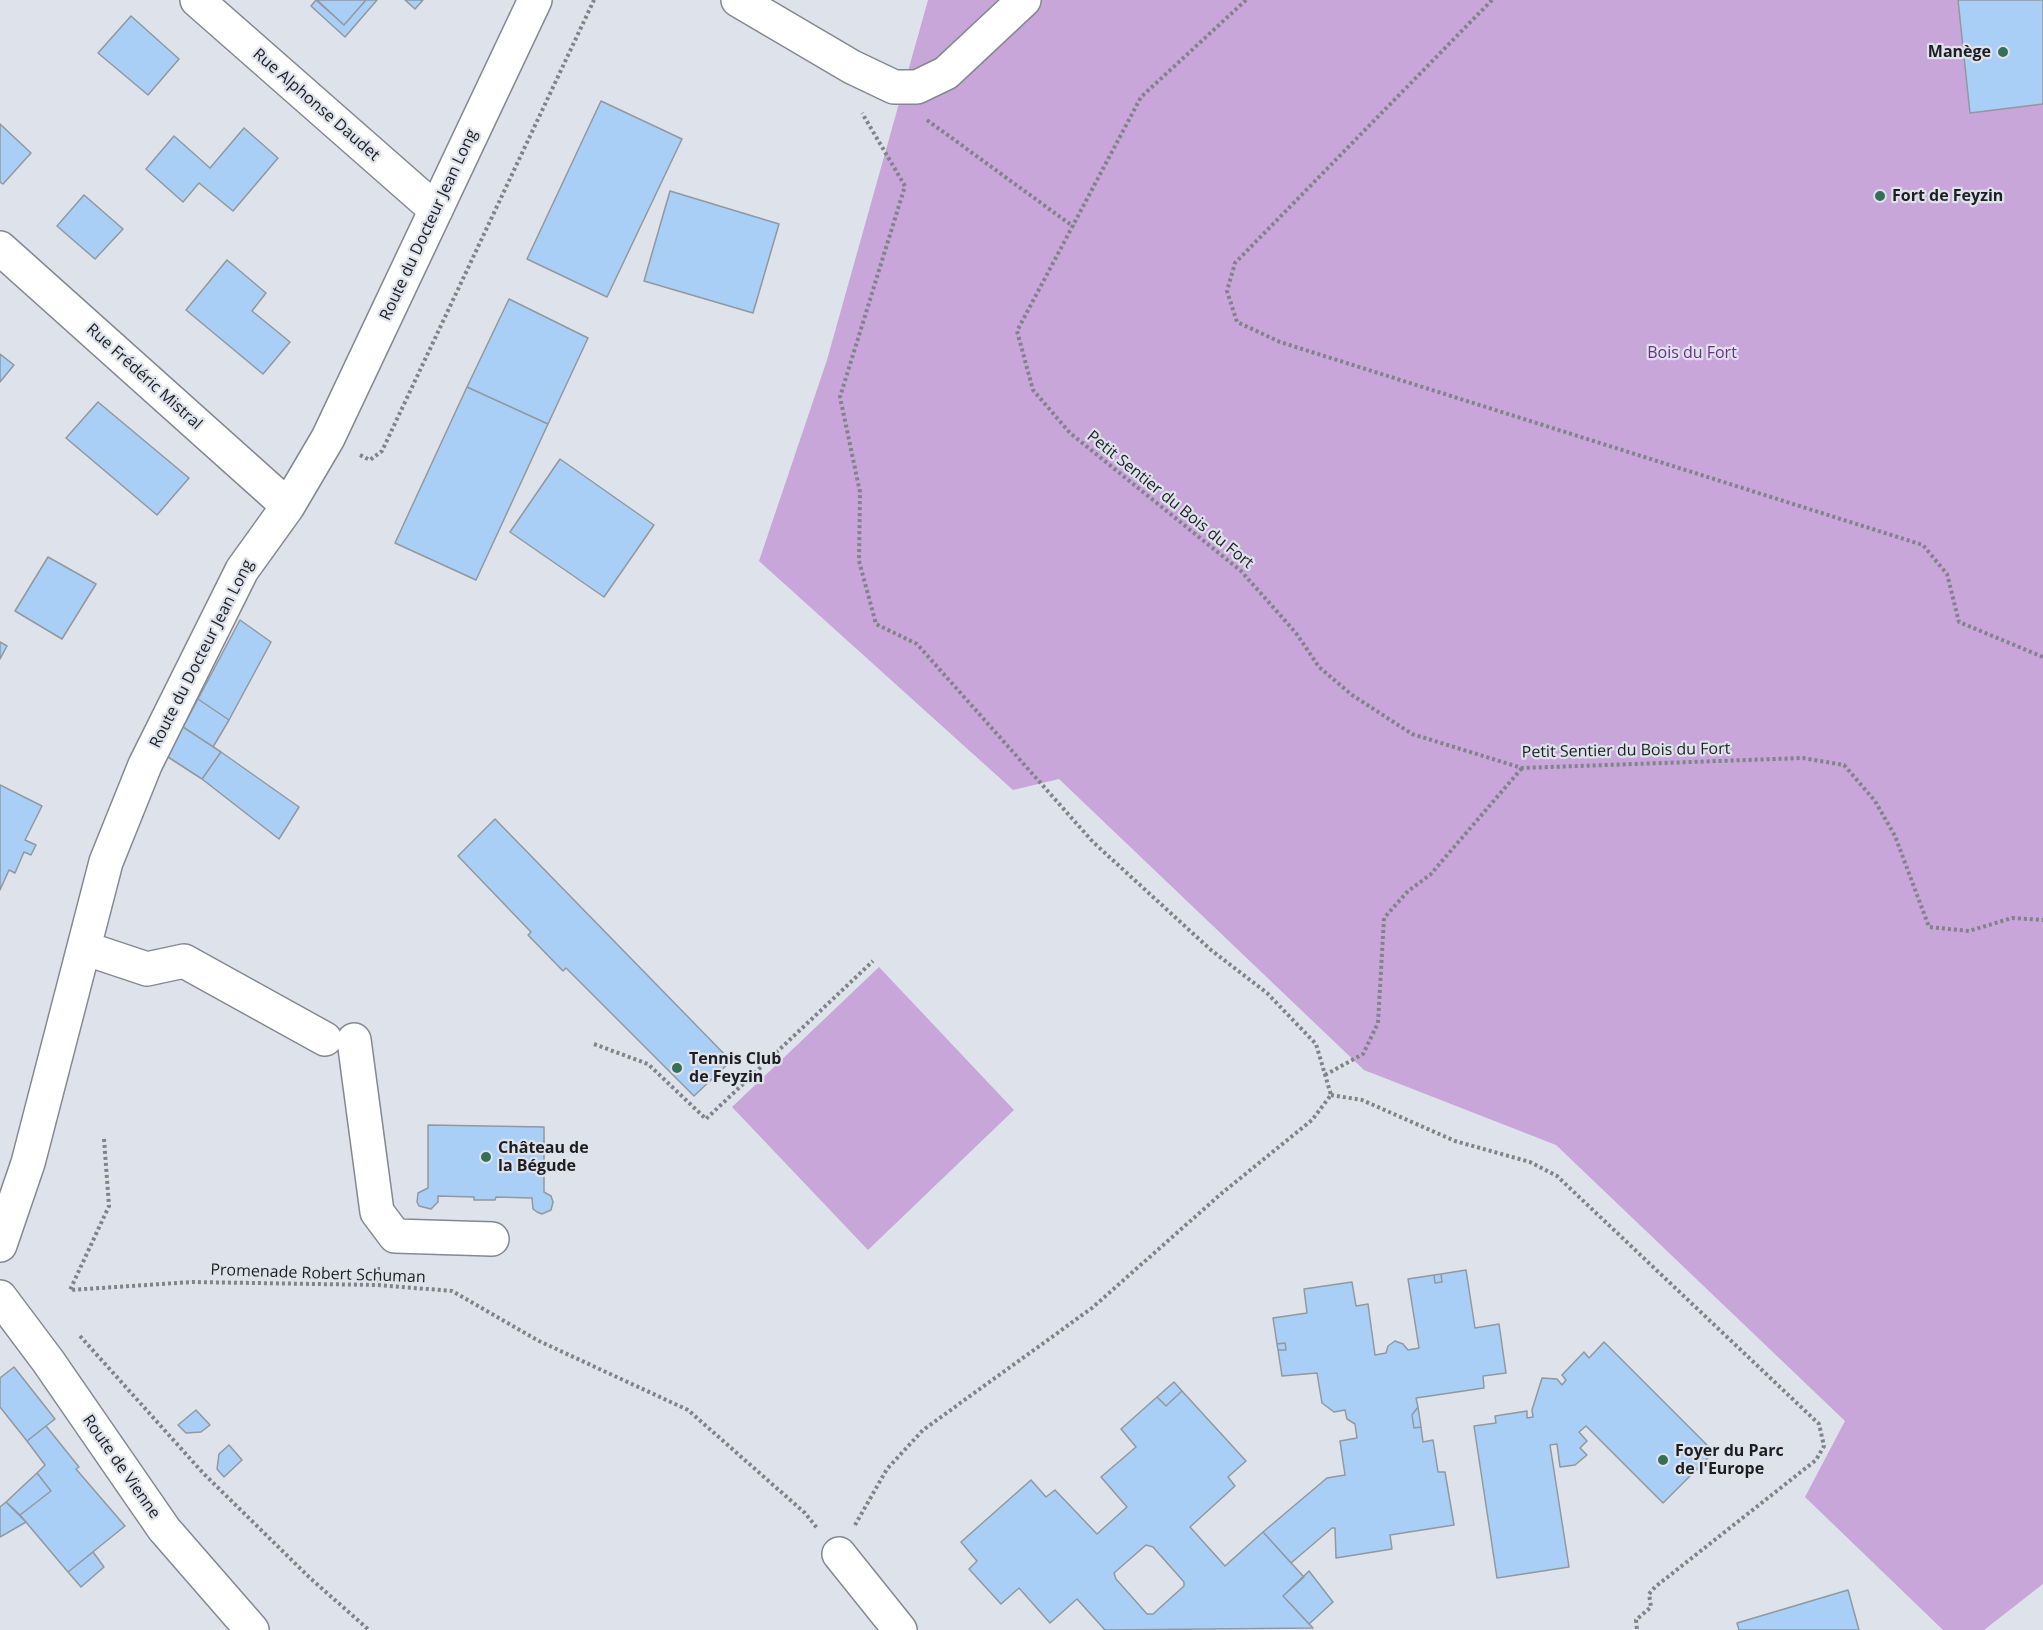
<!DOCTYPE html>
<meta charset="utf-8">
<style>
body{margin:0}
canvas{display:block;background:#dee2eb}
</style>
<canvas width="2043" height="1630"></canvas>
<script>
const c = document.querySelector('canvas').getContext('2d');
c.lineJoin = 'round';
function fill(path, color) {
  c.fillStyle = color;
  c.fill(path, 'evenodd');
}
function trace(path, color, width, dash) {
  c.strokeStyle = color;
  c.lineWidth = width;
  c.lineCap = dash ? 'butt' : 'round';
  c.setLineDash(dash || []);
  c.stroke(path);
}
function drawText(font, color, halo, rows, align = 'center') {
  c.font = font + ' "Open Sans",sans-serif';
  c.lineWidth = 4.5;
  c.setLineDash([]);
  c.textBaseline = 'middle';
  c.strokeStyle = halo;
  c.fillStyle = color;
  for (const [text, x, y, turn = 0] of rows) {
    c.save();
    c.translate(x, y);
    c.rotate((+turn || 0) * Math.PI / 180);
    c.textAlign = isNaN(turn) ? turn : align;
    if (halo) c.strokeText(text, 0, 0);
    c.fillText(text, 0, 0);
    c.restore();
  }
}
fill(new Path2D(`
 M928,0H2043V1584L1984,1630H1943L1805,1497L1845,1421L1556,1145L1364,1070L1059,779L1013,790L759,561L827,360Z
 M879,967L1014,1110L868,1250L732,1107Z`), '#c8a6da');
const building = new Path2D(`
 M316,0L344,25L366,0H377L345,37L311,6Z
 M317,0H366L344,25Z
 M405,0H423L415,9Z
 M1958,0H2043V104L1970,113Z
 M131,16L179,59L148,95L98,53Z
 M601,101L682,139L607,297L527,259Z
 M0,124L31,153L3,184L0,182Z
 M244,128L278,158L233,211L199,183L183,202L146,169L174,136L210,168Z
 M670,191L779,224L753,313L644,281Z
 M84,195L123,229L95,259L57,226Z
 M227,260L266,293L252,311L290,342L263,374L186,310Z
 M509,299L588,338L548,424L467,387Z
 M0,354L14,365L0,382Z
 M467,387L548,424L476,580L395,543Z
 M98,402L189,478L157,515L66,438Z
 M560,459L654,525L604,597L510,532Z
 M48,557L96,584L62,639L15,611Z
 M240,620L271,642L229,720L198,699Z
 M0,642L7,646L0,659Z
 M198,699L229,720L213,747L183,727Z
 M183,727L221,752L202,779L168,757Z
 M221,752L299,807L279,839L202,779Z
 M0,785L42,806L25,840L36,845L31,855L24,852L15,873L9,870L0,890Z
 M495,819L731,1061L694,1096L566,968L563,971L528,935L531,932L458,856Z
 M428,1125L544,1127V1192L551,1196L553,1202L551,1210L542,1214L537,1212L533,1209L532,1198L496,1197L495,1200H474V1197L438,1196V1202L431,1209L419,1206L417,1202L418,1193L428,1188Z
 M1466,1270L1475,1328L1499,1324L1506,1373L1483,1376L1484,1388L1416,1398L1418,1407L1412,1415L1414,1428L1421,1427L1423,1442L1433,1440L1438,1472H1445L1454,1525L1390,1535L1392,1549L1336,1558L1335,1528H1332L1291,1563L1263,1532L1327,1478L1345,1475L1340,1441L1357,1438L1355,1424L1347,1419L1345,1410L1334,1412L1322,1403L1317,1373L1282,1376L1278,1350H1286L1285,1343L1277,1344L1273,1318L1307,1313L1304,1289L1352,1282L1356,1306L1368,1304L1375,1355L1386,1353L1388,1346L1395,1341L1403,1344L1408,1350L1419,1348L1408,1279L1434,1275L1435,1283L1442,1282L1441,1274Z
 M1441,1274L1442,1282L1435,1283L1434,1275Z
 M1604,1342L1714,1452L1663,1503L1586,1426L1579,1432L1587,1441L1580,1448L1587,1455L1575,1465L1560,1467L1557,1444L1550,1445L1569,1567L1497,1578L1474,1426L1496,1423L1495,1416L1527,1411V1418L1533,1417L1532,1410L1542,1378L1557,1379L1562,1385L1566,1380L1562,1375L1584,1352L1589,1358Z
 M1285,1343L1286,1350H1278L1277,1344Z
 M14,1367L55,1419L27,1441L0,1407V1378Z
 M1174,1382L1182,1391L1166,1406L1157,1397Z
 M1182,1391L1246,1461L1228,1477L1235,1486L1190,1527L1225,1566L1263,1532L1304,1577L1283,1596L1313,1628L1105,1630L1077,1599L1050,1623L1019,1588L1001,1604L969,1569L977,1561L961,1542L1031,1480L1046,1497L1055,1490L1097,1534L1127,1507L1101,1477L1136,1447L1121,1429L1157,1397L1166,1406ZM1146,1545L1153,1547L1184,1582V1586L1153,1614H1147L1116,1579L1114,1573Z
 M1418,1407L1421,1427L1414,1428L1412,1415Z
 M196,1410L210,1425L201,1432L186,1433L178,1425Z
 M46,1426L79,1467L76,1469L125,1526L68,1572L20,1515L51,1491L37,1473L45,1465L27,1441Z
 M229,1445L242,1460L224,1477L217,1469L219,1454Z
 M37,1473L51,1491L20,1515L6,1502Z
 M6,1502L26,1522L0,1537V1507Z
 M93,1552L104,1567L81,1587L68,1572Z
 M1309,1571L1333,1602L1309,1624L1283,1596Z
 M1848,1590L1859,1630H1739L1737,1623Z`);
fill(building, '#a9cff6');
trace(building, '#91989f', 1.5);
const minor = new Path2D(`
 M197,0L436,210
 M738,0L852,67L894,87H917L946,73L1024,0
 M0,248L288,506
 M84,948L147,969L184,961L325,1039
 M354,1040L377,1212L395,1236L492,1239
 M0,1245L28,1163L106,862L145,765L242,570L288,506L328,438L535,0
 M839,1554L900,1630`);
const major = new Path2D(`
 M0,1297L48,1361L164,1529L252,1630`);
trace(minor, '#858891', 36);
trace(major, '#858891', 36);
trace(new Path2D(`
 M1246,0L1141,97L1017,331L1033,390L1070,433L1241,571L1296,633L1319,667L1352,695L1412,734L1522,768L1803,758L1844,765L1875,801L1895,836L1929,927L1969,931L2012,918L2043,920
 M1492,0L1235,263L1227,291L1237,322L1280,342L1923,545L1947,574L1959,622L2043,657
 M927,120L1074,227
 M360,455L370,460L382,451L594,0
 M594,1044L648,1064L706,1119L873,961
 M1325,1075L1363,1054L1378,1023L1384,918L1408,891L1430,875L1522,768
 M1331,1095L1362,1100L1455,1141L1530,1162L1557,1176L1819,1424L1824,1446L1816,1460L1655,1587L1649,1594L1651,1607L1636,1620L1637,1630
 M104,1139L109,1206L70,1290L192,1282L378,1285L452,1291L539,1341L688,1410L805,1513L817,1528
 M378,1267V1285
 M80,1336L203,1473L310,1578L369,1630
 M855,1525L887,1469L923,1430L1092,1308L1222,1193L1312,1120L1331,1095L1316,1044L1267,993L1211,950L1093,842L917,644L876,624L859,561L860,492L840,397L905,186L862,113`), '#808389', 4, [3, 3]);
trace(minor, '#fff', 33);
trace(major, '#fff', 33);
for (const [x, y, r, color] of [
 [2003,52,6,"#366f58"],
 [1880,196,6,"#366f58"],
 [677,1068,6,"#366f58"],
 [486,1157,6,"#366f58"],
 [1663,1460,6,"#366f58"]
]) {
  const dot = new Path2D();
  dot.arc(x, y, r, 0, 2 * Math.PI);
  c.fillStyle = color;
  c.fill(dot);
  trace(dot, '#dee2eb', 2);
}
drawText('bold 16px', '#1d1e22', '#dee2eb', [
 ["Manège",1991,52,"right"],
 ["Fort de Feyzin",1892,196],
 ["Tennis Club",689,1059],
 ["de Feyzin",689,1077],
 ["Château de",498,1148],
 ["la Bégude",498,1166],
 ["Foyer du Parc",1675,1451],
 ["de l'Europe",1675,1469]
], 'left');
drawText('16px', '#1d1e22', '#dee2eb', [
 ["Rue Alphonse Daudet",316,105,41],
 ["Route du Docteur Jean Long",429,225,-65],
 ["Rue Frédéric Mistral",144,377,42],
 ["Petit Sentier du Bois du Fort",1170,500,39],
 ["Route du Docteur Jean Long",202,654,-63],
 ["Petit Sentier du Bois du Fort",1626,751,-1],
 ["Promenade Robert Schuman",318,1274,2],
 ["Route de Vienne",121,1467,55]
]);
drawText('16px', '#6a3085', '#dee2eb', [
 ["Bois du Fort",1692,353]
]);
</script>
